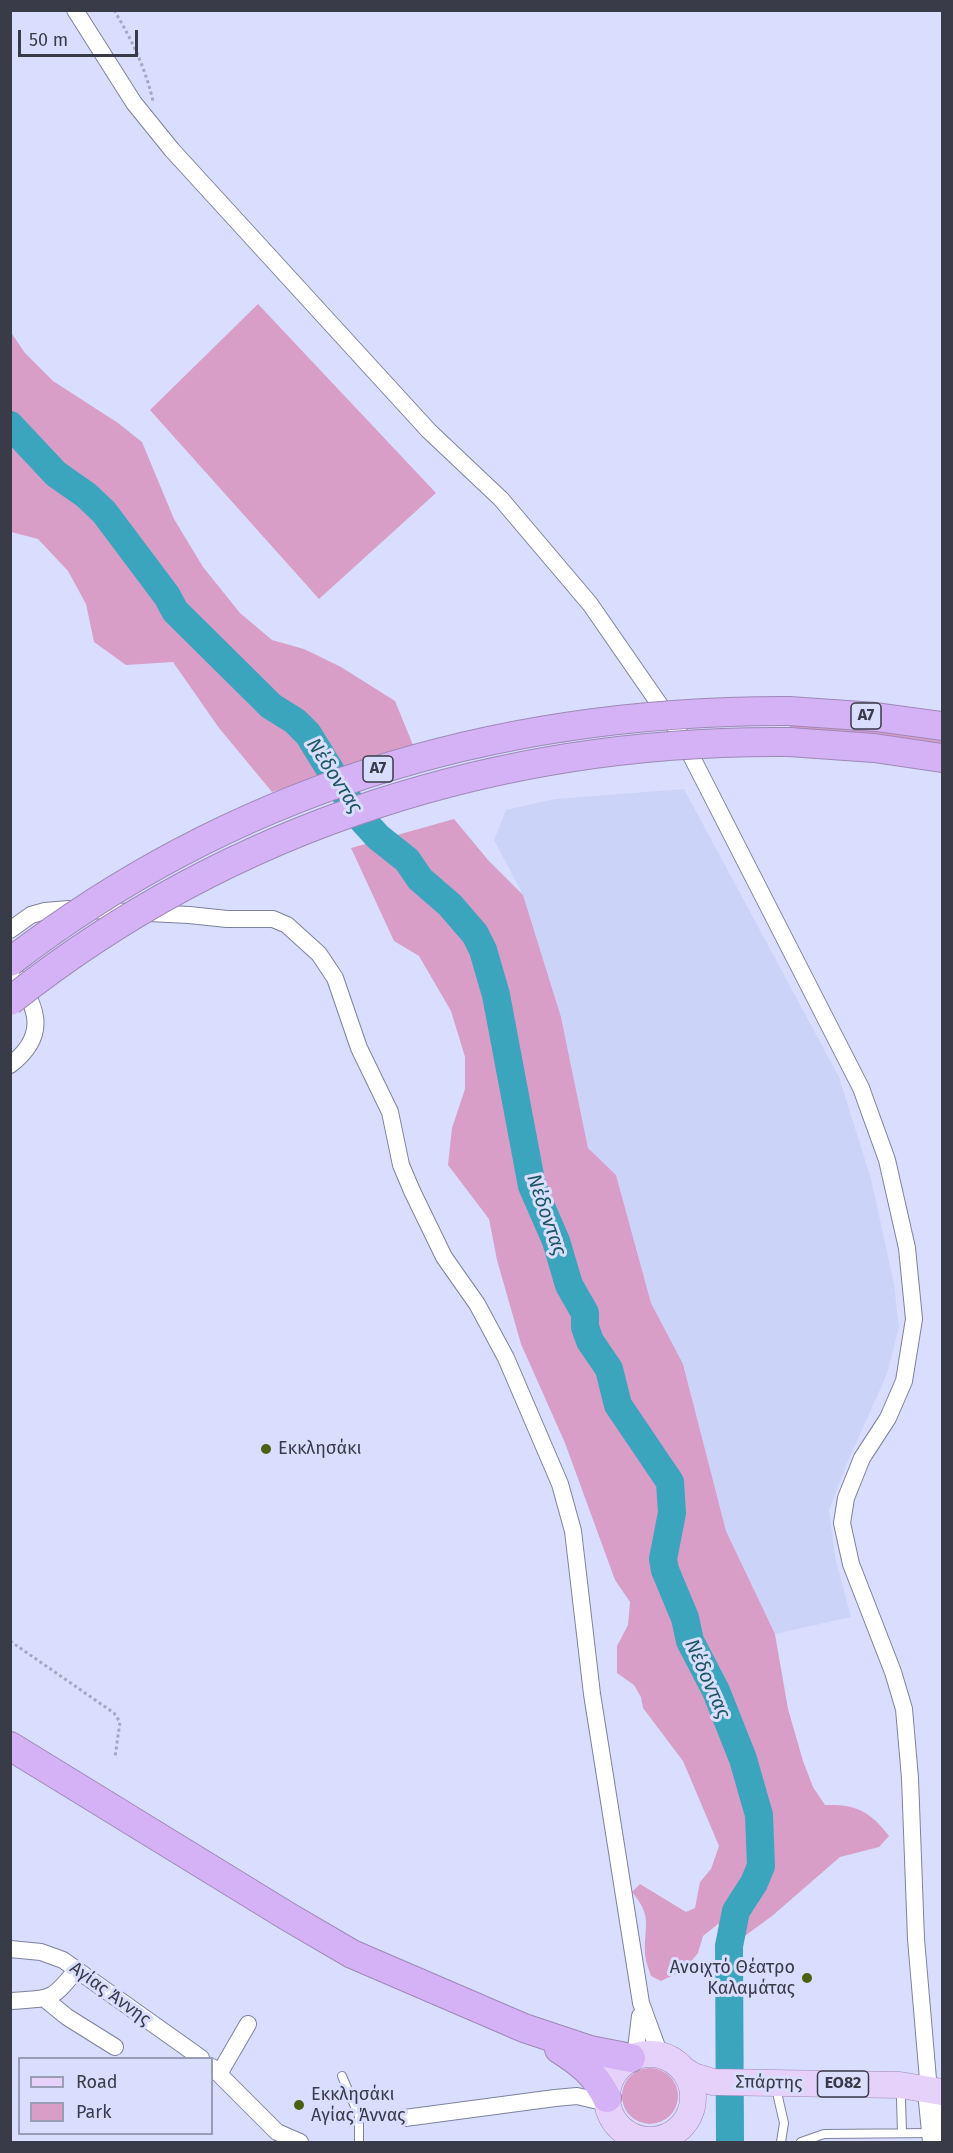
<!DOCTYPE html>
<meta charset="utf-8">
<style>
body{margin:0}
#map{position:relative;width:953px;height:2153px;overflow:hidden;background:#d9defe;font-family:"Fira Sans",sans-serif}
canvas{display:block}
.frame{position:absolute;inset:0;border:12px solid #393b48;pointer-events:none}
.legend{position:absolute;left:18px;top:2057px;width:195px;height:78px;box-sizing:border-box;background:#d9defe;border:2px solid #999db5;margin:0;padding:8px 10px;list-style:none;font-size:18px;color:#393b48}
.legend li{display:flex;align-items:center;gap:12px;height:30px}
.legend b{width:30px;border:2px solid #999db5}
.scale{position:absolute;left:18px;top:30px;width:120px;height:27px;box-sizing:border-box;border:3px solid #393b48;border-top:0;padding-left:8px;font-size:18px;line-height:21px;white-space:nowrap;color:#393b48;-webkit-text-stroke:4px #d9defe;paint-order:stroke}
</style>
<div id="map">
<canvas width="953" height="2153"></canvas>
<div class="frame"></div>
<ul class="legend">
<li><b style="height:8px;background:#e5d1f9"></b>Road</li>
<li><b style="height:16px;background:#d89ec7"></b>Park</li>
</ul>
<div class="scale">50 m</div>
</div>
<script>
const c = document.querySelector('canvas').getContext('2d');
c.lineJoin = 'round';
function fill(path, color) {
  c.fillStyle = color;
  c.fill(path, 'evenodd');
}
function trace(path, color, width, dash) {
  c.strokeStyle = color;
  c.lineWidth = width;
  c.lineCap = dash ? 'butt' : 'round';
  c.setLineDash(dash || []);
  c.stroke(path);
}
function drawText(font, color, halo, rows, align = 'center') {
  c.font = font + ' "Fira Sans",sans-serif';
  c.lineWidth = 6;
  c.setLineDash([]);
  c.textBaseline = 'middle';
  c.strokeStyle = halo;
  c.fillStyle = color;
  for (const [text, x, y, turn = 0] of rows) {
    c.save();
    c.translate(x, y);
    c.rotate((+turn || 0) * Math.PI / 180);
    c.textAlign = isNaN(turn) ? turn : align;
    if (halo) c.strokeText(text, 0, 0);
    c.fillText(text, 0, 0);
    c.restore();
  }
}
fill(new Path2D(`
 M684,789L839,1077L871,1179L894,1284L899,1327L887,1374L847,1463L829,1510L835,1557L851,1617L775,1634L726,1531L683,1364L651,1303L616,1175L588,1148L561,1017L523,895L494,840L506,810L555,799Z`), '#ccd3f9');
fill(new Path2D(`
 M258,304L436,493L319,599L150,410Z
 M10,331L25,353L53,381L118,423L142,442L174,519L203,567L240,613L272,640L304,649L341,667L395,701L413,745L272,792L219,728L173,662L126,665L94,642L86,604L68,571L38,539L11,532Z
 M790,723L942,738V747L789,731Z
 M454,819L488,860L523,895L561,1017L588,1148L616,1175L651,1303L683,1364L726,1531L775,1634L788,1709L803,1761L813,1787L825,1805C856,1804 870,1811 889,1836L879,1847L840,1857L772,1916L742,1938L718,1924L703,1936L698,1953L684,1970L661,1981L651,1976C649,1969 645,1960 645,1952C644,1925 653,1917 632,1892L640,1884L686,1912L695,1908L700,1882L711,1869L719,1846L683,1761L643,1708L641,1697L634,1685L617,1673V1646L628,1625L630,1602L615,1580L565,1443L521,1344L497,1260L489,1219L448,1165L452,1128L465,1089V1057L451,1011L419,956L394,941L351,848Z
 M622 2096a28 28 0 1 1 56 0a28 28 0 1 1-56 0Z`), '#d89ec7');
trace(new Path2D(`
 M10,425L56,474L86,495L104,512L167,596L175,611L271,706L295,721L308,734L358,815L378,837L407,860L420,879L450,905L475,934L483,950L496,995L532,1186L556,1241L569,1285L585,1313V1327L590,1341L609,1369L618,1405L670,1482L672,1513L663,1559L665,1570L685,1618L690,1641L716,1691L743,1759L759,1815L761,1866L754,1883L736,1911L729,1946L730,2142`), '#3ba5be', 28);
const lane = new Path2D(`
 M342,2076L359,2116V2142
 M778,2097L784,2123L781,2142
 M901,2099L902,2133
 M801,2142L824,2134L931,2133`);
const street = new Path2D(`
 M75,10L134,103L172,150L429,431L501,499L590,604L680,734L861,1088L887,1160L907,1248L914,1319L904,1381L888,1418L862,1458L846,1498L842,1523L851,1564L893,1672L904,1709L910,1778L916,1939L929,2091
 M10,930L31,915L45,911L69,909L189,915L227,919H273L287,925L319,954L335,978L359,1048L390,1112L401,1165L412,1191L444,1257L477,1304L506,1358L560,1484L573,1531L592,1694L641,2003L660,2055
 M10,968C35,1003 52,1033 10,1065
 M10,1949L41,1952L63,1960L201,2058
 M45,1999L67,2017L115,2047
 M10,2001C51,1998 51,2002 77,1969
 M635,2057L640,2016
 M212,2067L277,2132L300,2142
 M219,2074L248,2024
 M405,2118L555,2098L577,2096L607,2103`);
const secondary = new Path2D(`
 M929,2091L934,2142`);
const primary = new Path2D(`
 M607 2097a43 43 0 1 1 86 0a43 43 0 1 1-86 0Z
 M684,2070L693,2076L713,2082L900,2085L942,2092`);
const highway = new Path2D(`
 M789,711L876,717L942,726
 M789,742L874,748L942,758
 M10,1746L287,1916L352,1954L524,2028L590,2050L631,2058
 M559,2049C581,2063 595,2074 607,2098`);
trace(lane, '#7d829e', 10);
trace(street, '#7d829e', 18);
trace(secondary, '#7d829e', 24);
trace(primary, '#9e88b8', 27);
trace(highway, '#9e88b8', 30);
trace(new Path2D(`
 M114,10C132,40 145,67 153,101
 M10,1641L114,1713L120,1722L115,1757
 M605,2119L626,2142`), '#a3a7c1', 3, [3, 3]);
trace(lane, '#fff', 8);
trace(street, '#fff', 16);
trace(secondary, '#fff', 22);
trace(primary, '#e5d1f9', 26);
trace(highway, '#d4b2f5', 28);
const highwayBridge = new Path2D(`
 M10,962C240,785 503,710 789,711
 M10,1001C234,823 506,739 789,742`);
trace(highwayBridge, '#9e88b8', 30, []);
trace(highwayBridge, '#d4b2f5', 28);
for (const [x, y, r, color] of [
 [266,1449,6,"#496211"],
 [807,1978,6,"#496211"],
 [299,2105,6,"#496211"]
]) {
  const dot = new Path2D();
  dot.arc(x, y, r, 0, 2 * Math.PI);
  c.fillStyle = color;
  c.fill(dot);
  trace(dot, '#d9defe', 2);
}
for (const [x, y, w] of [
 [866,716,30],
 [378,769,30],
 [843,2084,51]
]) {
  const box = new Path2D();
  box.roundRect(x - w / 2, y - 13, w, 26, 4.5);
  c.fillStyle = '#d9defe';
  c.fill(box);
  trace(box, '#393b48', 1.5);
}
drawText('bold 16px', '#393b48', null, [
 ["Α7",866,716],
 ["Α7",378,769],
 ["ΕΟ82",843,2084]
]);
drawText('18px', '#393b48', '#d9defe', [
 ["Εκκλησάκι",278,1449],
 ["Ανοιχτό Θέατρο",795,1968,"right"],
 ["Καλαμάτας",795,1989,"right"],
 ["Εκκλησάκι",311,2095],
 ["Αγίας Άννας",311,2116]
], 'left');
drawText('18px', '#393b48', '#d9defe', [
 ["Αγίας Άννης",110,1994,36],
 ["Σπάρτης",769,2083,1]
]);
drawText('italic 20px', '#1c5664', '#d9defe', [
 ["Νέδoντας",334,776,57],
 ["Νέδoντας",546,1215,71],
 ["Νέδoντας",707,1679,66]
]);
</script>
